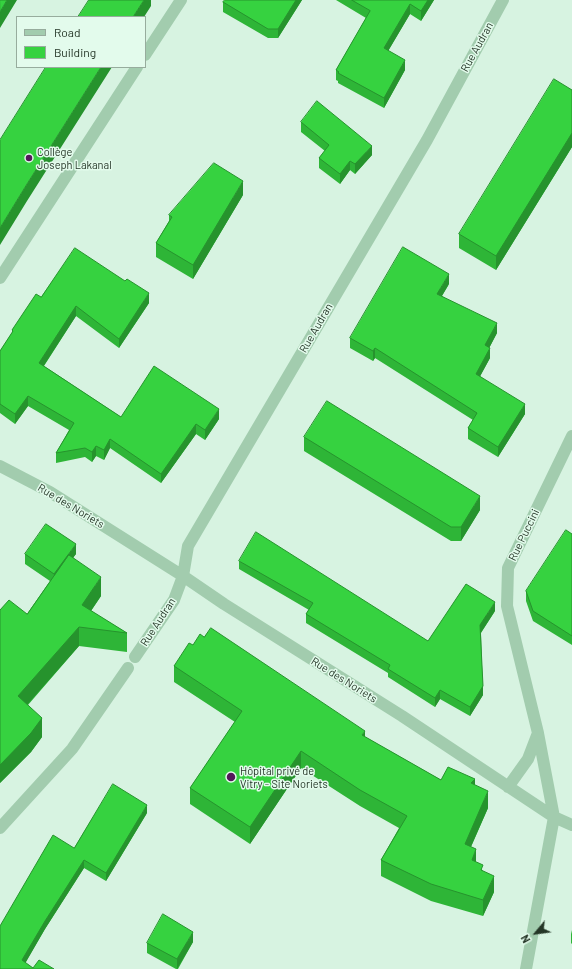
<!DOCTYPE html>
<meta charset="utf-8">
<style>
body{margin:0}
#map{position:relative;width:572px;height:969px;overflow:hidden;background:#d7f3e1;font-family:Barlow,sans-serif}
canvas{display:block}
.legend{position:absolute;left:16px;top:16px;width:130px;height:52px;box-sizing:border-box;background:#e3fbec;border:1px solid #97ac9d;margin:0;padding:5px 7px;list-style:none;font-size:12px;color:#253627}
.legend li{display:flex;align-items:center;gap:8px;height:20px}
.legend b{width:20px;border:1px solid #97ac9d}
.north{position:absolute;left:516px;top:913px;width:40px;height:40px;-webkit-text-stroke:3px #e3fbec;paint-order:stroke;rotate:241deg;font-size:11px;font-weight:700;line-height:16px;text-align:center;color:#253627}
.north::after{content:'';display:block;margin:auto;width:14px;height:18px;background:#253627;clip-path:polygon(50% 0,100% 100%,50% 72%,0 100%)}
</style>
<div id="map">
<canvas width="572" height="969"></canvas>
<ul class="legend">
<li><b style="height:5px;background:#a2ccae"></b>Road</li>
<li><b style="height:11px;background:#36d240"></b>Building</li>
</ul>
<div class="north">N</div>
</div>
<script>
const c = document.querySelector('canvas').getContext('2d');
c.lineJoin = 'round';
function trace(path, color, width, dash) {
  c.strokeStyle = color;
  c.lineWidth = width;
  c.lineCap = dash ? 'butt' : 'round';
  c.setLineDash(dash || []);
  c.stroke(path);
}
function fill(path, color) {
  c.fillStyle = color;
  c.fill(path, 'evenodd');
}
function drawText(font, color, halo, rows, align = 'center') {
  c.font = font + ' Barlow,sans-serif';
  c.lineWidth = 3;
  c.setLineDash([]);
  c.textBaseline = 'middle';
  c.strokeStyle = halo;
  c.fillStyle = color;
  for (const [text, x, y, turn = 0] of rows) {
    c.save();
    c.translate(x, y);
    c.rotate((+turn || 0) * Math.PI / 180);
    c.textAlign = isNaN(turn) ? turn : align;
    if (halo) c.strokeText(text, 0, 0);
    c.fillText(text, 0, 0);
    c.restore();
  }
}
trace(new Path2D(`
 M145,55L181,0
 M0,278L137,67
 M0,466L50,492L183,576L224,604L402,716L554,817L572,825
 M135,657L174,600L183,576L188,546L427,140L503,0
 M508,787L528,759L538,733L507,606L508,568L572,436
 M0,828L72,749L128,668
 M526,969L554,817L538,733`), '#a2ccae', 12);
fill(new Path2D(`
 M225,0H302L278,38H268L223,12V2Z
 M336,0H434L421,21L410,14L388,51L405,70L384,108L338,83V81L336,80V70L366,18Z
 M572,90V147L496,270L459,248V234Z
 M301,122L372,155L355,174L350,170L340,184L319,168V158L325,151L301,132Z
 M243,195L193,279L156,257V243L169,221V215Z
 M449,284L442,296L497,333L489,348L490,358L480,376L525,414L498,457L468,439V428L473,420L375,358L373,361L350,348V338Z
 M41,297L149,303L119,348L76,316L44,366L121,417L219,419L205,440L196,434L161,483L110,448L104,460L96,456L92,462L85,457L56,463V453L69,430L28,406L15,424L0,413V351L12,333V330Z
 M304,437L480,510L461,541H451L304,451Z
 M572,534V645L533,621L526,601V591Z
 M25,554H76L73,557L101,596L91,611L127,633V652L79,646L28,705L42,737L31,752L0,783L27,614L50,581L25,564Z
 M239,561L428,641L495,611L481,633L483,695L470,716L440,699L435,707L388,677V673L306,623V614L309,610L239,569Z
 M204,637L365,737L441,780L475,785L488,808L471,847L476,862L483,871L494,892L483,916L431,901L381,876V860L399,828L360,806L301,768L250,844L190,804V788L235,722L174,682V666L193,645Z
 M147,813L106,881L84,868L45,929L25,963L33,968L0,969L74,848Z
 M572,930V944L571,943V934Z
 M193,942L178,969H176L147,953V943Z`), '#2eb537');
fill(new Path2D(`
 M7,0H17L0,28V12Z
 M144,0H151V6L144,17H133Z
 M296,0H302L278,38V29Z
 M428,0H434L421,21V11Z
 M410,4V14L384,58V48Z
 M405,60V70L384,108V98Z
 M101,67H112L27,201L0,245V228L27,184Z
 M572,133V147L496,270V256Z
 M372,146V155L355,174V164Z
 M350,161V170L340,184V174Z
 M243,181V195L193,279V265Z
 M449,274V284L437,304V294Z
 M149,293V303L119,348V339Z
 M76,306V316L39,373V363Z
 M497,323V333L485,356V345Z
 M375,348V358L373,361V351Z
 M490,348V358L476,384V374Z
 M28,396V406L15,424V414Z
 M525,404V414L498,457V447Z
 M219,409V419L205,440V430Z
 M196,424V434L161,483V474Z
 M110,439V448L104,460V450Z
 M96,446V456L92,462V452Z
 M480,496V510L461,541V527Z
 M76,544V554L54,584V574Z
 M101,577V596L82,624V605Z
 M495,602V611L480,634V625Z
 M79,627V646L18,715V696Z
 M483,686V695L470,716V707Z
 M440,690V699L435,707V698Z
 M42,718V737L31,752L0,783V765Z
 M365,731V747L362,735Z
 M301,751V768L250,844V827Z
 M475,779V795L471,783Z
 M488,791V808L465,860V844Z
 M147,805V813L106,881V873Z
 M476,849V866L472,860Z
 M84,860V868L45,929L22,969V960L45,921Z
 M494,876V892L483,916V900Z
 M193,932V942L177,969V959Z`), '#26932d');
const building = new Path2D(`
 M0,0H7L0,12Z
 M89,0H144L133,17H78Z
 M225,0H296L278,29H268L223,2Z
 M352,0H428L421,11L410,4L384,48L405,60L384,98L338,73L339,72L336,70L370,11Z
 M46,67H101L27,184L0,228V140Z
 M554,79L572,90V133L496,256L459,234Z
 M317,101L372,146L355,164L350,161L340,174L319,158L329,145L301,122Z
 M214,163L243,181L193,265L156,243L172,217L169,215Z
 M403,247L449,274L437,294L497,323L485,345L490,348L476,374L525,404L498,447L468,428L477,413L375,348L373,351L350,338Z
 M75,248L125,281L127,279L149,293L119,339L76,306L39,363L121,417L154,366L219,409L205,430L196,424L161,474L110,439L104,450L96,446L92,452L85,448L56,453L74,423L28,396L15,414L0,404V351L13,331L12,330L36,294L41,297Z
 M327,401L480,496L461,527H451L304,437Z
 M46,524L76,544L54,574L25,554Z
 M566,530L572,534V636L533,611L526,591Z
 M256,532L428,641L466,584L495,602L480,625L483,686L470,707L440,690L435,698L388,669L390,665L306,614L313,603L239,561Z
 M69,555L101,577L82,605L127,633L79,627L18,696L42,718L31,733L0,765V610L9,600L27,614Z
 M211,628L365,731L362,735L441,780L448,767L475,779L471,783L488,791L465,844L476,849L472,860L483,865L481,870L494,876L483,900L431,884L381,860L407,816L360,790L301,751L250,827L190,788L242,711L174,666L189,643L193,645L200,634L204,637Z
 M113,784L147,805L106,873L84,860L45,921L22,960L33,968L39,960L54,969H0V926L53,835L74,848Z
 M163,914L193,932L177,959L147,943Z`);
fill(building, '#36d240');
trace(building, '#26932d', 1);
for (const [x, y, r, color] of [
 [29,158,4,"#54175b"],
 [231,777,5,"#54175b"]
]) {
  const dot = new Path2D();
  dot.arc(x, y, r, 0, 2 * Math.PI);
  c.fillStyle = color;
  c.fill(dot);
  trace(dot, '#e3fbec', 1.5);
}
drawText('11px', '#253627', '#e3fbec', [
 ["Rue Audran",477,47,-61],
 ["Rue Audran",316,328,-60],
 ["Rue des Noriets",71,506,31],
 ["Rue Puccini",524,535,-64],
 ["Rue Audran",158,622,-57],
 ["Rue des Noriets",344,680,32]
]);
drawText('11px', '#253627', '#e3fbec', [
 ["Collège",37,152],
 ["Joseph Lakanal",37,165],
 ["Hôpital privé de",240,771],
 ["Vitry - Site Noriets",240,784]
], 'left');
</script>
